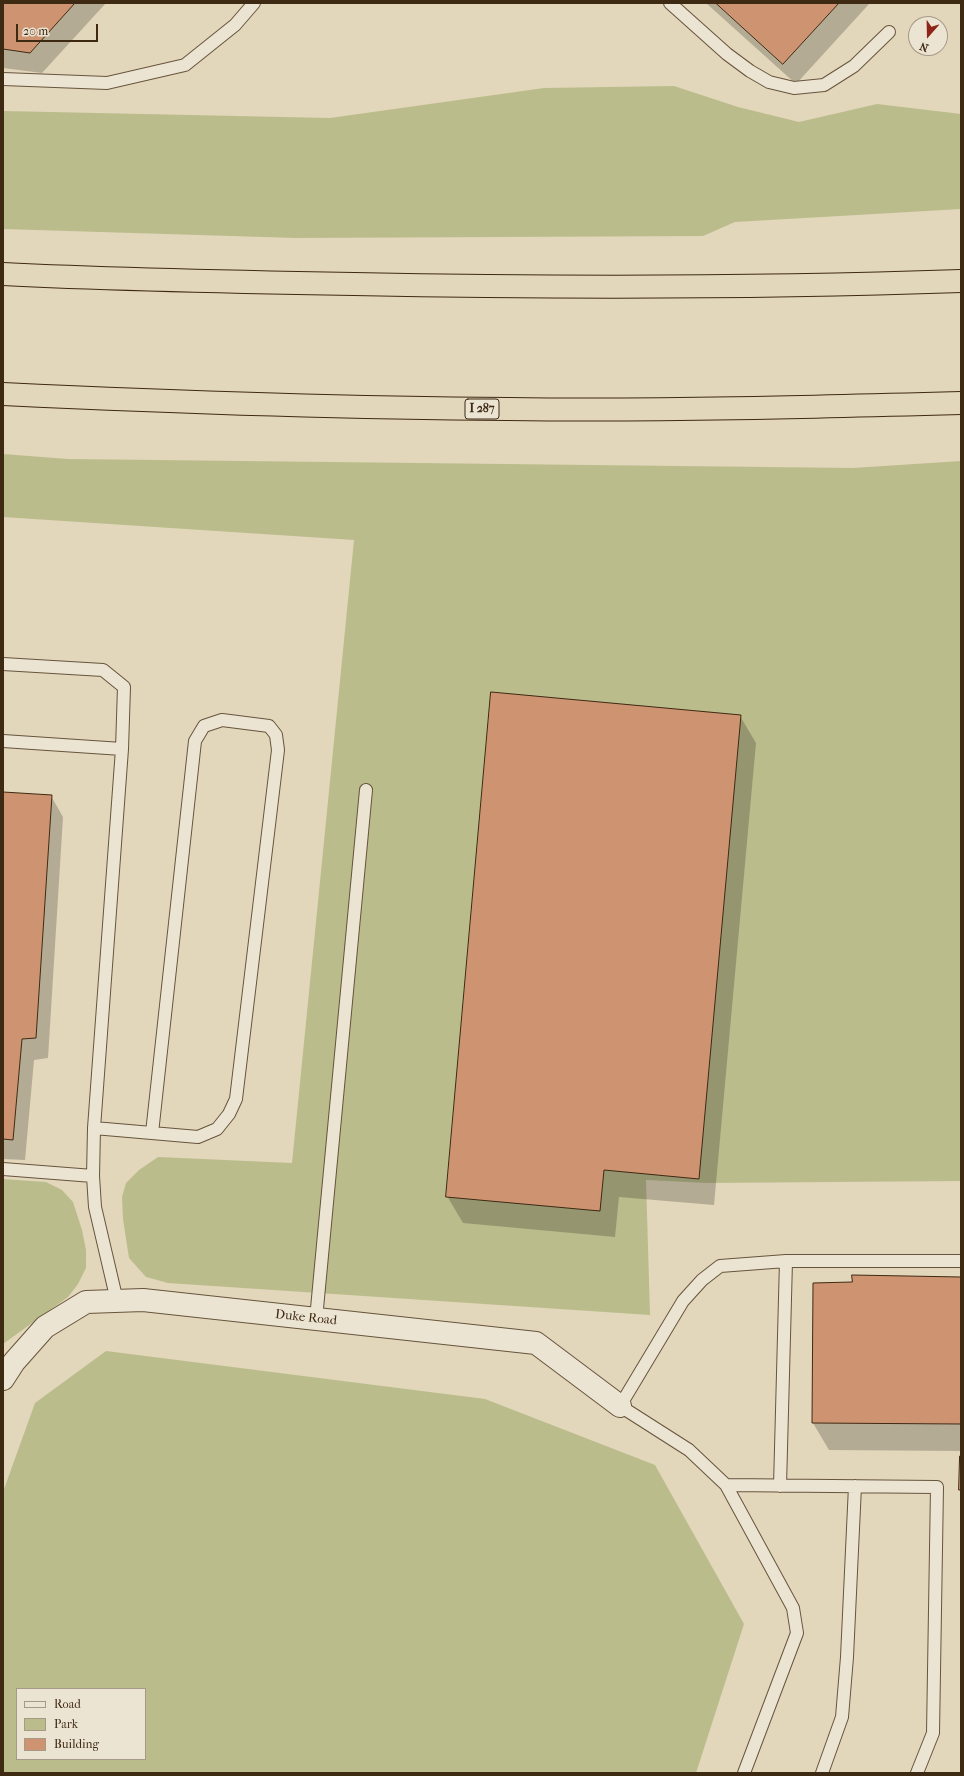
<!DOCTYPE html>
<style>
body{margin:0}
#map{position:relative;width:964px;height:1776px;overflow:hidden;background:#e2d6bb;font-family:"IM FELL French Canon",serif}
canvas{display:block}
.frame{position:absolute;inset:0;border:4px solid #3e2912;pointer-events:none}
.legend{position:absolute;left:16px;top:1688px;width:130px;height:72px;box-sizing:border-box;background:#ece4d3;border:1px solid #a69986;margin:0;padding:5px 7px;list-style:none;font-size:12px;color:#3e2912}
.legend li{display:flex;align-items:center;gap:8px;height:20px}
.legend b{width:20px;border:1px solid #a69986}
.north{position:absolute;left:908px;top:16px;width:40px;height:40px;box-sizing:border-box;background:#ece4d3;border:1px solid #a69986;border-radius:50%;rotate:200deg;font-size:11px;font-weight:700;line-height:16px;text-align:center;color:#3e2912}
.north::after{content:'';display:block;margin:auto;width:14px;height:18px;background:#8f2418;clip-path:polygon(50% 0,100% 100%,50% 72%,0 100%)}
.scale{position:absolute;left:16px;top:24px;width:82px;height:18px;box-sizing:border-box;border:2px solid #3e2912;border-top:0;padding-left:5px;font-size:12px;line-height:14px;white-space:nowrap;color:#3e2912;-webkit-text-stroke:3px #ece4d3;paint-order:stroke}
</style>
<div id="map">
<canvas width="964" height="1776"></canvas>
<div class="frame"></div>
<ul class="legend">
<li><b style="height:5px;background:#ece4d3"></b>Road</li>
<li><b style="height:11px;background:#bbbc8b"></b>Park</li>
<li><b style="height:11px;background:#ce9472"></b>Building</li>
</ul>
<div class="north">N</div>
<div class="scale">20 m</div>
</div>
<script>
const c = document.querySelector('canvas').getContext('2d');
c.lineJoin = 'round';
function fill(path, color) {
  c.fillStyle = color;
  c.fill(path, 'evenodd');
}
function trace(path, color, width, dash) {
  c.strokeStyle = color;
  c.lineWidth = width;
  c.lineCap = dash ? 'butt' : 'round';
  c.setLineDash(dash || []);
  c.stroke(path);
}
function drawText(font, color, halo, rows, align = 'center') {
  c.font = font + ' "IM FELL French Canon",serif';
  c.lineWidth = 4;
  c.setLineDash([]);
  c.textBaseline = 'middle';
  c.strokeStyle = halo;
  c.fillStyle = color;
  for (const [text, x, y, turn = 0] of rows) {
    c.save();
    c.translate(x, y);
    c.rotate((+turn || 0) * Math.PI / 180);
    c.textAlign = isNaN(turn) ? turn : align;
    if (halo) c.strokeText(text, 0, 0);
    c.fillText(text, 0, 0);
    c.restore();
  }
}
fill(new Path2D(`
 M674,86L738,107L799,122L877,104L961,114V209L735,222L703,236L296,238L3,229V111L330,118L544,88Z
 M3,454L68,459L853,468L961,461V1181L706,1183L646,1180L650,1315L168,1283L146,1277L129,1258L123,1219L122,1197L126,1183L139,1170L158,1157L292,1163L354,540L3,517Z
 M3,1179L46,1182L62,1190L73,1202L82,1230L86,1250V1268L78,1284L68,1297L3,1344Z
 M106,1351L485,1399L655,1465L744,1624L696,1773H3V1492L35,1403ZM17,1689H145V1759H17Z`), '#bbbc8b');
fill(new Path2D(`
 M3,3H106L42,73L3,68Z
 M706,3H870L796,84Z
 M740,716L756,743L714,1205L619,1197L615,1237L463,1223L447,1196Z
 M3,793L51,796L63,817L48,1058L34,1060L25,1160L3,1159Z
 M961,1278V1451L829,1450L813,1423Z`), '#0003');
const building = new Path2D(`
 M3,3H75L30,53L3,49Z
 M716,3H839L783,64Z
 M491,692L741,715L699,1179L604,1170L600,1211L446,1197Z
 M3,792L52,795L36,1038L22,1039L13,1140L3,1139Z
 M852,1275L961,1277V1424L812,1423L813,1283L852,1282Z
 M960,1456H961V1490H959Z`);
fill(building, '#ce9472');
trace(building, '#3e2912', 1);
const lane = new Path2D(`
 M670,3L727,54L750,71L769,82L794,88L824,85L854,66L889,32
 M3,79L107,83L185,65L235,25L254,3
 M3,664L103,670L124,687L122,749L94,1128L93,1176L95,1207L117,1301
 M3,741L122,749
 M94,1128L198,1137L217,1129L229,1114L236,1099L278,750L276,735L269,726L222,720L204,726L195,741L152,1133
 M3,1169L93,1176
 M316,1319L366,790
 M726,1485L937,1487L933,1733L917,1773
 M780,1486L786,1261
 M744,1773L797,1633L793,1608L726,1485L689,1450L620,1406L683,1301L702,1280L720,1266L786,1261H961
 M822,1773L842,1717L847,1657L855,1486`);
const street = new Path2D(`
 M3,1379L14,1362L45,1327L86,1302L143,1300L536,1343L620,1406`);
const highway = new Path2D(`
 M3,274C120,280 237,282 354,284C556,288 759,288 961,281
 M3,394C171,402 340,408 508,409C659,411 810,407 961,403`);
trace(lane, '#67543c', 14);
trace(street, '#67543c', 24);
trace(highway, '#3e2912', 24);
trace(lane, '#ece4d3', 12);
trace(street, '#ece4d3', 22);
trace(highway, '#e2d6bb', 22);
for (const [x, y, w] of [
 [482,409,34]
]) {
  const box = new Path2D();
  box.roundRect(x - w / 2, y - 10, w, 20, 3);
  c.fillStyle = '#ece4d3';
  c.fill(box);
  trace(box, '#3e2912', 1);
}
drawText('bold 12px', '#3e2912', null, [
 ["I 287",482,409]
]);
drawText('13px', '#3e2912', '#ece4d3', [
 ["Duke Road",306,1318,6]
]);
</script>
